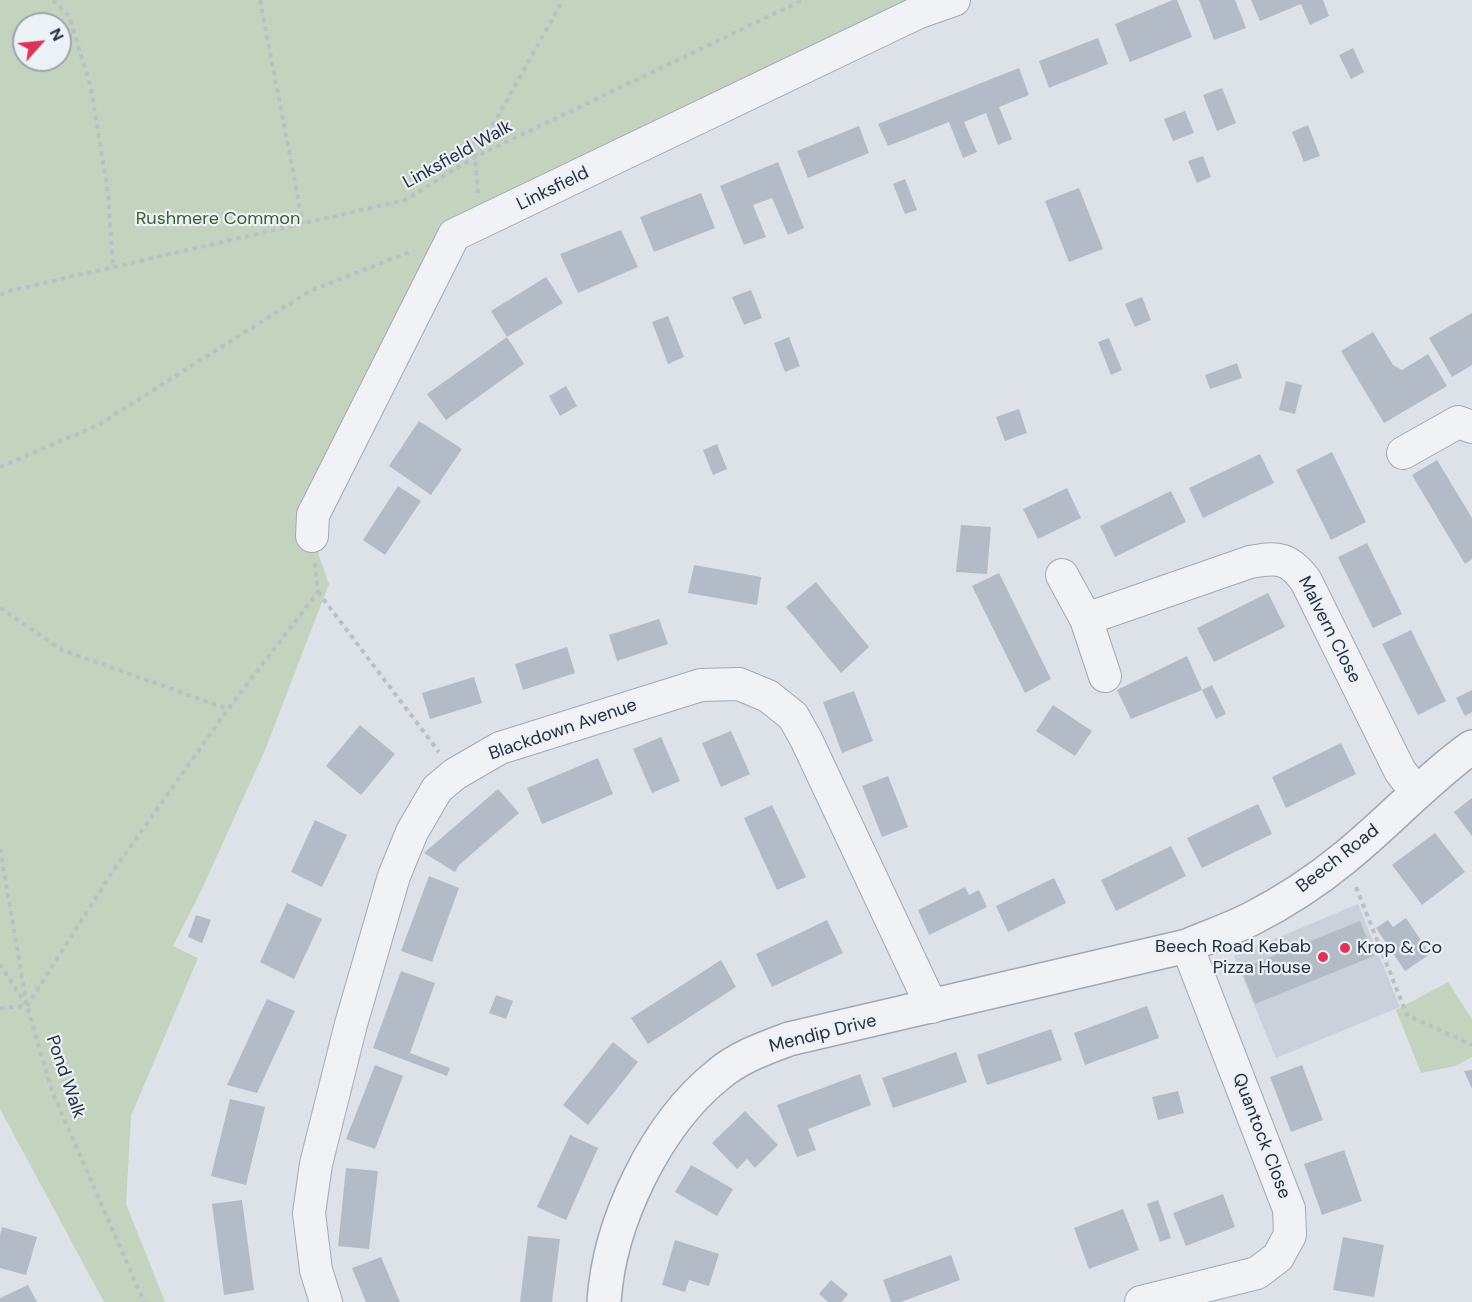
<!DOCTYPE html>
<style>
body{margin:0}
#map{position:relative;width:1472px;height:1302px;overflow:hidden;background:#dde2e8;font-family:"DM Sans",sans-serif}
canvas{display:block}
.north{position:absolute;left:12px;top:12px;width:60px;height:60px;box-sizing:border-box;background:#ecf1f6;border:2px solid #9ca4ad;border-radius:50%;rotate:63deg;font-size:16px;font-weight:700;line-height:24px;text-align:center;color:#253040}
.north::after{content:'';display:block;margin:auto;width:21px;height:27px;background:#db3455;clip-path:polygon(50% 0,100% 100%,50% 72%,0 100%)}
</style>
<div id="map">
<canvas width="1472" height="1302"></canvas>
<div class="north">N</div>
</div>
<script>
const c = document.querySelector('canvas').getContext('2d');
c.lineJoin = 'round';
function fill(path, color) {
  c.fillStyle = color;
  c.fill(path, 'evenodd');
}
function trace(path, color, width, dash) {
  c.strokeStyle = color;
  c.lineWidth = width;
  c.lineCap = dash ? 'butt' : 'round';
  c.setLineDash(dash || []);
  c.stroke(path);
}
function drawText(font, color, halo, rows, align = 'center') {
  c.font = font + ' "DM Sans",sans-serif';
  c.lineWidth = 4.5;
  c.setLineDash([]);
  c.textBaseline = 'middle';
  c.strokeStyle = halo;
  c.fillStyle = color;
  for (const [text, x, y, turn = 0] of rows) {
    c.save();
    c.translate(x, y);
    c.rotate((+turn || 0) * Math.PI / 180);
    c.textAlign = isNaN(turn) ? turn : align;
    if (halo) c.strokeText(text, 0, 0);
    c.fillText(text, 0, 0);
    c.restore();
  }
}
fill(new Path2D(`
 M1358,904L1400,1007L1276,1058L1234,956Z`), '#cad1da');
fill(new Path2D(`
 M0,0H954L454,235L312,536L329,584L265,750L201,891L173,946L198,958L131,1116L126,1204L165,1302H104L0,1109ZM24,24H60V60H24Z
 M1448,982L1472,1019V1057L1455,1066L1421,1073L1396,1010Z`), '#c4d3bd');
fill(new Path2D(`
 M1173,0H1177L1192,37L1130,62L1115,24Z
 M1199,0H1235L1246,28L1214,40Z
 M1251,0H1323L1329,16L1310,25L1301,4L1260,21Z
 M1098,38L1108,64L1049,88L1039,61Z
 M1353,48L1364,72L1351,79L1339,55Z
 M1019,68L1029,95L999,107L1012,139L998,145L986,113L964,122L977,152L963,158L949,122L888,146L878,124Z
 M1222,88L1236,123L1217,131L1203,95Z
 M1185,111L1194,133L1173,141L1164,119Z
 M1308,125L1320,156L1304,162L1292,132Z
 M859,126L869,153L808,178L797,151Z
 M1203,156L1211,177L1197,183L1188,161Z
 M778,162L804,228L788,235L772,198L753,205L766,237L744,245L720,186Z
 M905,179L917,210L905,214L893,184Z
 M1079,188L1103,249L1069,262L1045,201Z
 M701,193L715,228L654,252L640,217Z
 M621,230L638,267L578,293L560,254Z
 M546,277L563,303L507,337L524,364L446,420L427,394L507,337L491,311Z
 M751,290L762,318L744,325L732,297Z
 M1142,297L1151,320L1135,327L1125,304Z
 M1472,313V365L1452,377L1429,338Z
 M668,316L684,357L668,364L652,322Z
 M1373,332L1393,365L1402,370L1428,354L1447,386L1384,423L1341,351Z
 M789,337L800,366L785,372L774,343Z
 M1109,338L1122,370L1111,375L1098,342Z
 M1237,363L1242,378L1210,389L1205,375Z
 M1286,381L1302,385L1295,414L1279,410Z
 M566,386L577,406L560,416L549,396Z
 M1019,409L1027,433L1005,441L996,417Z
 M419,421L462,449L431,495L389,466Z
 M717,444L727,469L713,475L703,450Z
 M1332,452L1366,522L1331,540L1296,470Z
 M1260,454L1274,483L1203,518L1189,488Z
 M1437,460L1472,518V559L1465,564L1412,475Z
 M398,486L421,501L385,555L363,540Z
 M1067,488L1081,518L1038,539L1023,509Z
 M1171,491L1186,522L1115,557L1100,526Z
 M961,525L991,527L987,574L956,572Z
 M1367,543L1402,614L1373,628L1338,557Z
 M694,565L761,577L757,605L688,593Z
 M999,573L1051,679L1025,693L972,586Z
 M816,582L869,647L841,673L786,607Z
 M1268,593L1285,627L1214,662L1197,628Z
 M659,619L668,644L617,661L609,635Z
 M1411,630L1446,701L1418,715L1382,644Z
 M567,647L575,673L523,690L515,664Z
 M1187,656L1202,690L1212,685L1226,714L1216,719L1202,690L1131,719L1117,690Z
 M474,677L482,703L430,719L422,693Z
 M1472,690V712L1465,716L1456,698Z
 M854,691L873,741L842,753L823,702Z
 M1053,705L1092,731L1075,756L1036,731Z
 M360,725L395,754L361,795L326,766Z
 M731,731L750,774L721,787L702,743Z
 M661,737L680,781L652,793L633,749Z
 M1341,743L1356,774L1286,808L1272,777Z
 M598,758L613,794L542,824L527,788Z
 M888,776L908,827L882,837L862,786Z
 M498,789L519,813L459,865L455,872L424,853Z
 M1472,798V836L1454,812Z
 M1258,804L1272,834L1202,868L1187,838Z
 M772,805L806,877L777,890L744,818Z
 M315,820L347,835L322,887L291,872Z
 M1435,833L1465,872L1422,905L1392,865Z
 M1171,846L1186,876L1116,911L1101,880Z
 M429,876L459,888L432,962L401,951Z
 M1054,878L1066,903L1008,932L996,906Z
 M965,887L969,895L979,890L987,907L929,935L918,910Z
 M287,903L322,919L294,979L260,962Z
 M196,915L211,920L202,943L188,937Z
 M1406,918L1430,954L1405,971L1376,928L1388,920L1393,927Z
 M827,920L843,953L772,987L756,954Z
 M1360,921L1374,956L1255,1004L1241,969Z
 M721,960L736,987L648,1044L631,1018Z
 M401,971L435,983L410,1053L450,1068L447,1076L373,1048Z
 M496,995L513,1001L506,1019L489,1013Z
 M267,999L295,1011L257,1093L227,1085Z
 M1147,1006L1159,1038L1085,1065L1074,1033Z
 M1051,1029L1062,1060L987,1085L977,1055Z
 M613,1042L638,1062L588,1125L563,1105Z
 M956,1052L967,1082L893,1108L882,1078Z
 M375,1065L403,1076L375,1149L346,1139Z
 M1302,1065L1323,1120L1291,1132L1270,1077Z
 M1472,1070V1089L1464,1071Z
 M860,1074L871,1105L808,1129L816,1150L797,1157L777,1105Z
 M1178,1091L1184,1113L1158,1120L1152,1097Z
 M230,1099L265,1107L246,1185L211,1176Z
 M745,1111L778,1145L755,1168L747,1159L737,1169L712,1143Z
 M570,1135L598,1148L566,1220L537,1207Z
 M1344,1150L1362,1201L1322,1215L1304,1164Z
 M691,1165L733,1189L717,1216L675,1192Z
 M346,1168L378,1171L369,1249L338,1246Z
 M1223,1194L1235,1227L1186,1246L1173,1213Z
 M242,1200L254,1290L224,1295L212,1204Z
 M1158,1200L1171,1238L1160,1242L1147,1204Z
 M1123,1209L1139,1250L1089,1269L1074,1228Z
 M2,1227L37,1237L26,1275L0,1268V1236Z
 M528,1236L560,1239L552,1302H520Z
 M1343,1237L1384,1245L1374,1297L1333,1290Z
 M675,1240L719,1254L709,1286L689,1280L685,1292L662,1285Z
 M951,1255L960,1280L901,1302H891L883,1280Z
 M381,1257L400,1302H366L352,1268Z
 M831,1280L848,1294L842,1302H828L819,1294Z
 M28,1285L37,1302H0V1298Z`), '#b3bbc6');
const minor = new Path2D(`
 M1403,453L1458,422L1472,427
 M312,536L313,515L454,235L917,13L954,0
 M1062,575L1086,619L1250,562C1277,557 1289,557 1306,581L1400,771L1417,793
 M1086,619L1105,676
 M326,1302L316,1270L309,1213L316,1164L351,1024L394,876L412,832L437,789L455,774L500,748L701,685L739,684L768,696L793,716L806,739L932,1007
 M1141,1302L1257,1273L1278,1257L1290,1235L1289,1209L1187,946`);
const tertiary = new Path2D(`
 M604,1302C609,1222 656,1124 719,1074C739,1057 765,1048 789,1039L1187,946C1208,937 1231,929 1251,919C1284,902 1315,882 1343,859C1388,823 1426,780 1472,747`);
trace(minor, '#a2a9b2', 34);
trace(tertiary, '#a2a9b2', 36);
trace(new Path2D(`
 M53,0L69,16L91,88L108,193L113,267
 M260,0L303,224
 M478,193L475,157L563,0
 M0,295L9,291L405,200L475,157L803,0
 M0,467L98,425L310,291L412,251
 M318,592L439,752
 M0,608L62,650L228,709
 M0,849L27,1006L52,1091L144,1302
 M1356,887L1407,1015L1472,1045
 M0,964L25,1003
 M27,1006L109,877L228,709L318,592L315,563
 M0,1008L27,1006`), '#bbc0c7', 4, [4.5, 4.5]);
trace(minor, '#f0f2f6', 32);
trace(tertiary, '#f0f2f6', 33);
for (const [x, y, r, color] of [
 [1345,948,6,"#db3455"],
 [1323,957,6,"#db3455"]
]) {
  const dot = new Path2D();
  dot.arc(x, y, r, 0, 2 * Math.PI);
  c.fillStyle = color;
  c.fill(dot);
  trace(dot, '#ecf1f6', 2);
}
drawText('18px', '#253040', '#ecf1f6', [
 ["Linksfield Walk",458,155,-29],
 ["Linksfield",553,189,-26],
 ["Malvern Close",1329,630,63],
 ["Blackdown Avenue",563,730,-19],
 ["Beech Road",1338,859,-38],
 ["Mendip Drive",823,1034,-14],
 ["Pond Walk",65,1077,71],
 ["Quantock Close",1261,1136,69]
]);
drawText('18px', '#3b5d31', '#ecf1f6', [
 ["Rushmere Common",218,219]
]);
drawText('18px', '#253040', '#ecf1f6', [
 ["Beech Road Kebab",1311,947],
 ["Pizza House",1311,968],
 ["Krop & Co",1357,948,"left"]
], 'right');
</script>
